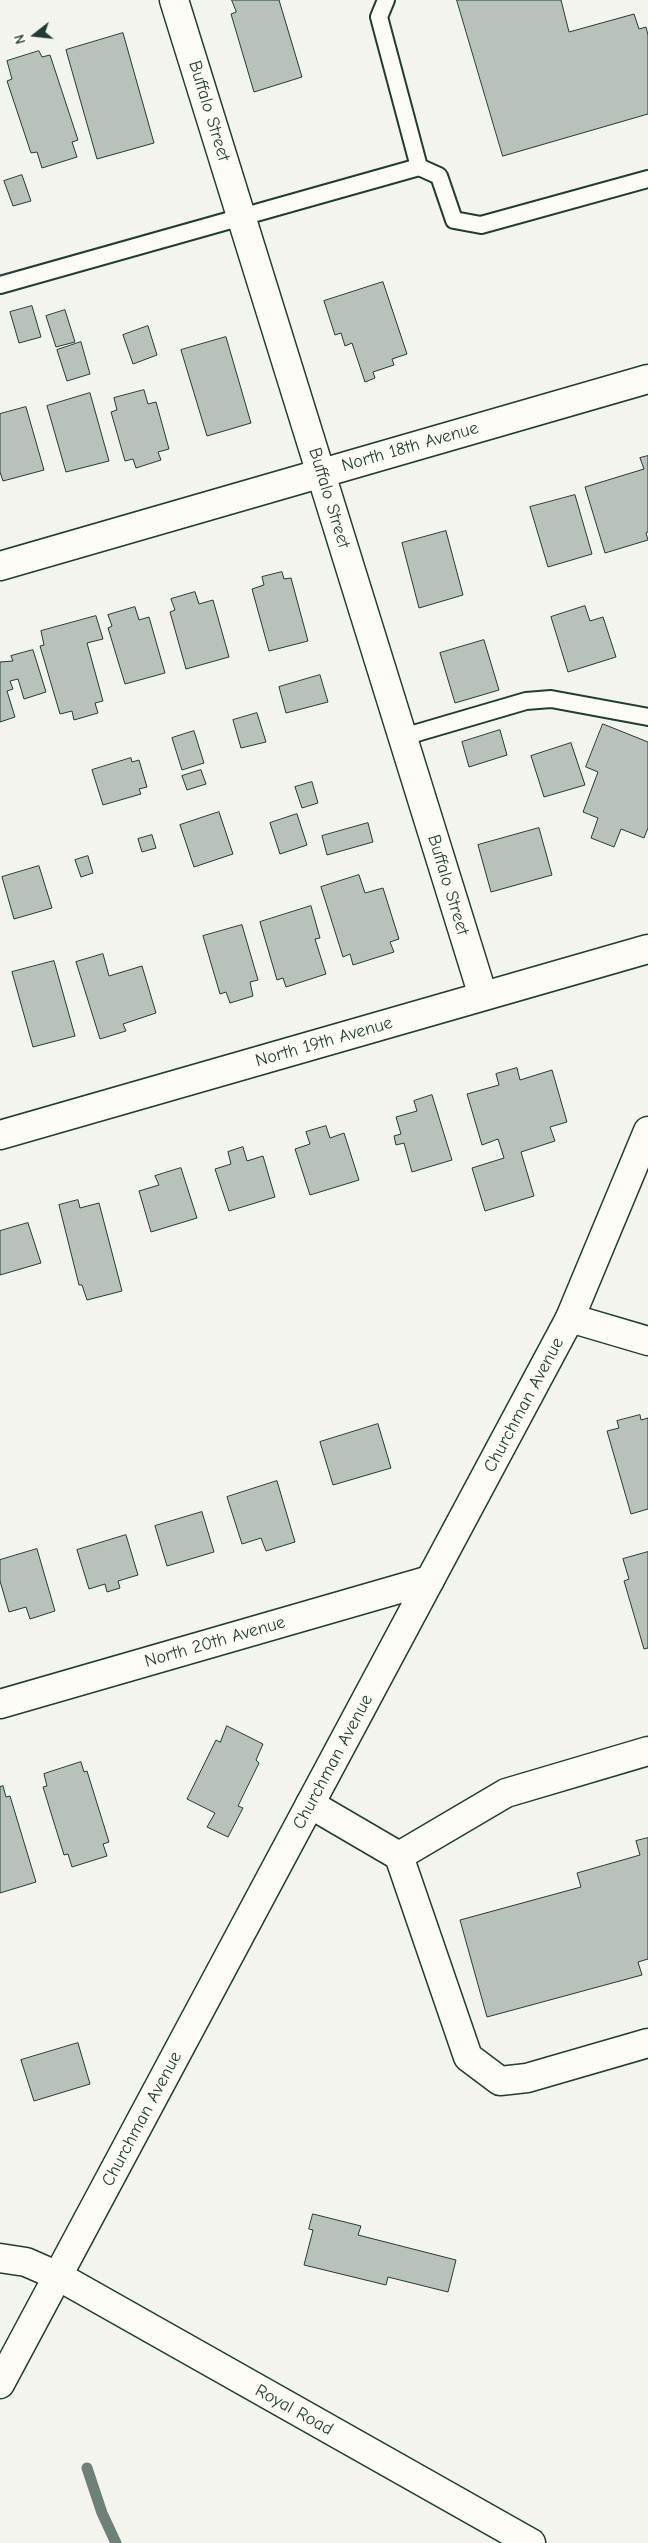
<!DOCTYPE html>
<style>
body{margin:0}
#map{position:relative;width:648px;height:2543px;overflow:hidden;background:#f4f4ef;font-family:"Comic Neue",sans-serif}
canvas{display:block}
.north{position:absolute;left:10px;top:10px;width:50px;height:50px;-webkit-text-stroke:4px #fdfcf7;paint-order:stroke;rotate:254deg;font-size:14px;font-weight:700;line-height:20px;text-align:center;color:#1f3d34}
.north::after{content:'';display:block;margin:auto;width:18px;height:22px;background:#1f3d34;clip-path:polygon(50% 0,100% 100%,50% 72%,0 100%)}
</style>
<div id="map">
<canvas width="648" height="2543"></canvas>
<div class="north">N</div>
</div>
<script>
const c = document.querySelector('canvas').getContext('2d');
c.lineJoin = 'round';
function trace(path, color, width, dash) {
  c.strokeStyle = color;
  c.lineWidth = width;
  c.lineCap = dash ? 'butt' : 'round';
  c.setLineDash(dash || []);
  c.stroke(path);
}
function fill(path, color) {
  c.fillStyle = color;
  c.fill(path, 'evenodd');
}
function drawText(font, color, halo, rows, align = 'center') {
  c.font = font + ' "Comic Neue",sans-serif';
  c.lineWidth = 5;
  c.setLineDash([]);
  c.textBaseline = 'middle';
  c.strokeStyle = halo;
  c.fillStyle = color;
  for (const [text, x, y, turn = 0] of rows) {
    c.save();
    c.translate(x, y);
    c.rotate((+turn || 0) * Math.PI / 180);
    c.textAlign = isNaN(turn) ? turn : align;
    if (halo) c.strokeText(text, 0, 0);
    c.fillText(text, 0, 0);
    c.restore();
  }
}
trace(new Path2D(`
 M87,2468L102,2513L116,2543`), '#6e8179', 11);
const building = new Path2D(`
 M232,0H279L302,77L254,92L231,14L236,12Z
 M457,0H561L569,32L634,14L639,29L646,27L648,35V114L503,156Z
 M123,33L154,143L97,159L66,50Z
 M39,51L42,57L50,55L78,140L72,142L77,157L42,168L37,152L31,153L7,81L12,79L7,61Z
 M22,175L31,201L13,206L4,181Z
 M383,282L407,354L392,359L394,365L373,372L375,378L365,382L352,343L345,346L341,333L335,335L324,301Z
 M32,306L41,337L19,343L10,312Z
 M65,310L75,342L56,347L46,316Z
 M148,326L157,355L133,364L123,335Z
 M226,337L251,423L207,436L181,350Z
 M81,342L90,374L67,381L57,350Z
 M144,390L148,404L156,402L169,449L158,452L161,460L136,468L133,459L125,461L111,412L117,410L114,398Z
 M90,393L109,461L66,472L47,406Z
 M26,407L44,470L3,481L0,472V414Z
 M648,456V532L646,533L648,540L605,553L585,487L644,469L640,458Z
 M575,495L592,554L548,567L530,507Z
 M446,531L463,595L419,608L402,543Z
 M282,572L284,579L291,578L308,641L269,651L252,589L264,585L262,577Z
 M195,592L199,604L213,600L229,657L186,669L170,612L175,610L171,599Z
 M585,606L590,621L603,617L616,657L568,672L551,617Z
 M135,607L139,620L149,617L165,673L125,684L108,628L112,626L108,615Z
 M96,616L103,639L87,643L103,701L95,703L98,713L74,720L72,711L60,714L40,646L44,645L41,631Z
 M484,640L499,690L455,703L440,653Z
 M33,650L46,692L24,699L18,679L10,681L13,689L7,691L15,717L0,722V662L13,661L11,656Z
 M320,675L328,702L286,713L279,687Z
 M257,713L266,742L241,748L233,720Z
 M603,724L648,742V828L644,838L621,829L614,847L591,838L598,818L583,812L598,772L586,767Z
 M500,730L507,755L469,767L462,742Z
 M194,731L204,763L182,770L172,738Z
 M571,743L585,785L544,797L531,756Z
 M131,758L132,762L139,760L147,787L139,789L141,794L103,805L92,770Z
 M201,770L206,784L187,790L182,776Z
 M312,782L318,803L302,808L295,787Z
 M219,812L233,854L194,867L180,825Z
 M297,814L307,845L280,854L270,823Z
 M368,823L373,842L327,855L322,836Z
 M539,828L552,875L491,892L478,845Z
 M152,835L156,848L142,852L138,839Z
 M88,856L93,873L81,877L75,860Z
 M39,866L52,908L14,919L2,877Z
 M359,875L365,893L383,888L399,939L390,942L394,952L353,965L350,954L343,957L321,887Z
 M311,906L320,938L315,939L326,974L286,987L283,978L277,980L260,922Z
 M242,925L258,980L250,982L253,996L230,1003L226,992L220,994L203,936Z
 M103,954L109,976L142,966L156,1013L123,1024L126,1031L100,1039L76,962Z
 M54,961L75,1036L33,1047L12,972Z
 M517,1068L520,1080L552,1070L567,1122L550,1127L555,1141L521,1152L534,1196L485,1211L472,1168L504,1158L498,1139L482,1145L467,1094L499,1085L496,1074Z
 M432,1095L452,1160L412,1172L404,1143L396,1145L394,1136L401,1134L396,1117L417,1111L414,1101Z
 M326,1126L330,1138L344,1133L359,1180L310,1195L295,1149L310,1144L306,1132Z
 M243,1147L247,1161L263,1156L275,1197L229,1211L215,1169L231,1164L228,1152Z
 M181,1168L197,1218L151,1232L139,1191L159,1185L155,1176Z
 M78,1200L80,1208L99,1203L122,1291L87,1300L82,1285H79L59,1205Z
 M28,1223L41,1263L0,1275V1231Z
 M640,1415L641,1420L648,1418V1509L631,1514L607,1431L619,1428L617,1421Z
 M378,1424L391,1468L333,1485L320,1442Z
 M277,1481L295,1542L266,1551L261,1538L242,1544L227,1497Z
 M202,1512L214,1552L167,1566L155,1526Z
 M126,1535L138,1575L118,1581L120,1588L107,1592L105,1584L89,1589L77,1550Z
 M37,1549L55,1611L30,1619L26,1607L9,1612L0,1581V1560Z
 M648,1552V1648L644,1649L624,1581L629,1579L623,1559Z
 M227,1726L263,1744L256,1760L259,1763L238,1806L243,1808L228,1837L207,1827L215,1813L187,1799L216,1740L220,1742Z
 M81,1762L84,1772L87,1771L109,1842L103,1844L107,1856L72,1867L68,1854L64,1855L43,1787L47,1786L44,1774Z
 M3,1786L6,1797L10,1796L36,1882L0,1893V1787Z
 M648,1838V1959L638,1962L642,1975L487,2017L460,1920L581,1887L577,1873L640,1855L636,1841Z
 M78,2043L90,2084L34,2101L21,2060Z
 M313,2214L361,2226L358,2235L456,2260L448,2292L388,2277L386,2285L304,2265L313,2230L309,2229Z`);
fill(building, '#b9c1bb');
trace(building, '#1f3d34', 1);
const service = new Path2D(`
 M386,0L379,17L419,167
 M0,285L419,167L439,176L454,220L481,225L648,179
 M403,737L526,701L551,699L648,717`);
const minor = new Path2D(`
 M174,0L483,996
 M0,566L648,379
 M0,1135L648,949
 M570,1318L648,1341
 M0,1704L430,1580
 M310,1804L399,1856L468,2057L500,2081L527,2078L648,2043
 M399,1856L506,1793L648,1751
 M0,2258L26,2262L58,2276L531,2543`);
const secondary = new Path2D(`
 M0,2384L570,1318L648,1131`);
trace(service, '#1f3d34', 20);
trace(minor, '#1f3d34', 31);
trace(secondary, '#1f3d34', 31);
trace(service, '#fdfcf7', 16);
trace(minor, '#fdfcf7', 28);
trace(secondary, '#fdfcf7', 28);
drawText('18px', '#1f3d34', '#fdfcf7', [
 ["Buffalo Street",209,111,73],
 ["North 18th Avenue",410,447,-16],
 ["Buffalo Street",329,498,73],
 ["Buffalo Street",448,885,73],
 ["North 19th Avenue",324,1042,-16],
 ["Churchman Avenue",524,1405,-62],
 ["North 20th Avenue",215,1642,-16],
 ["Churchman Avenue",333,1762,-62],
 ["Churchman Avenue",142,2119,-62],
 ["Royal Road",294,2410,29]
]);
</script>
